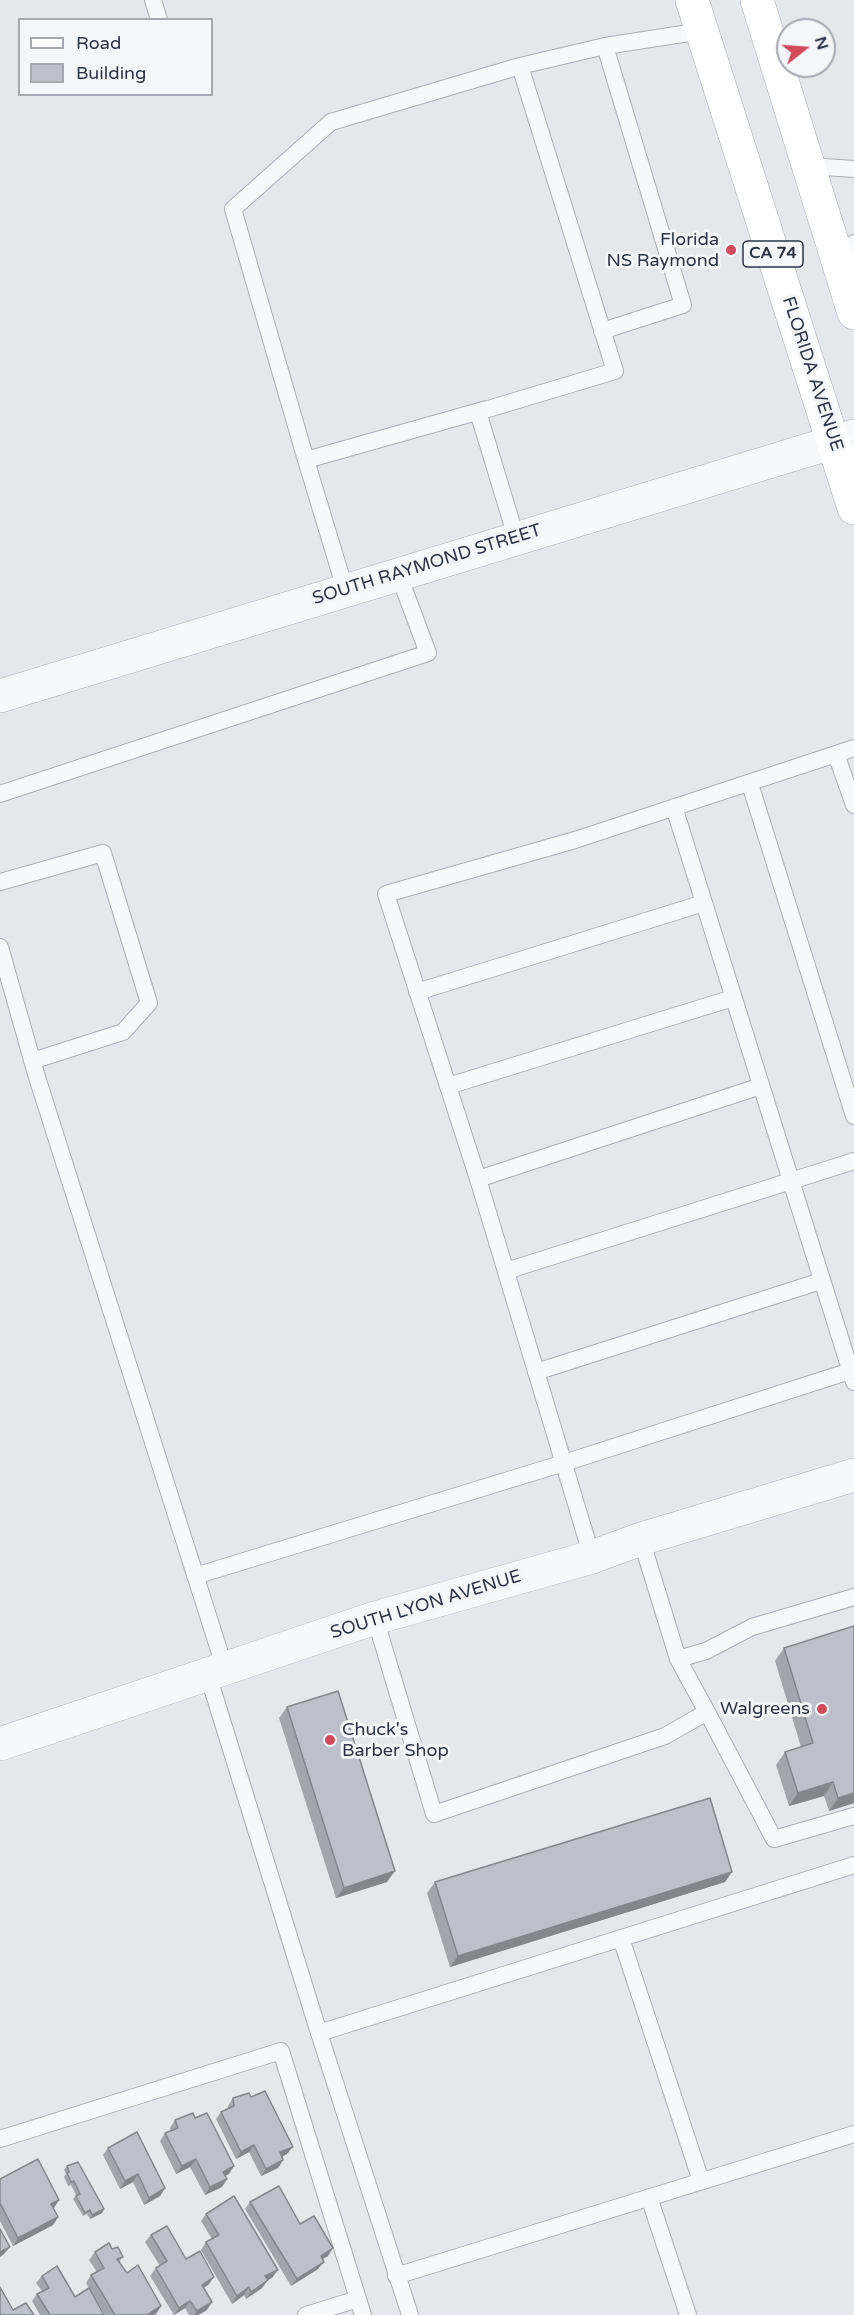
<!DOCTYPE html>
<style>
body{margin:0}
#map{position:relative;width:854px;height:2315px;overflow:hidden;background:#e4e7ec;font-family:"Varela Round",sans-serif}
canvas{display:block}
.legend{position:absolute;left:18px;top:18px;width:195px;height:78px;box-sizing:border-box;background:#f4f6f9;border:2px solid #a4a8b1;margin:0;padding:8px 10px;list-style:none;font-size:18px;color:#2b3445}
.legend li{display:flex;align-items:center;gap:12px;height:30px}
.legend b{width:30px;border:2px solid #a4a8b1}
.north{position:absolute;left:776px;top:18px;width:60px;height:60px;box-sizing:border-box;background:#f4f6f9;border:2px solid #a4a8b1;border-radius:50%;rotate:73deg;font-size:16px;font-weight:700;line-height:24px;text-align:center;color:#2b3445}
.north::after{content:'';display:block;margin:auto;width:21px;height:27px;background:#d1495b;clip-path:polygon(50% 0,100% 100%,50% 72%,0 100%)}
</style>
<div id="map">
<canvas width="854" height="2315"></canvas>
<ul class="legend">
<li><b style="height:8px;background:#fff"></b>Road</li>
<li><b style="height:16px;background:#bbc0ca"></b>Building</li>
</ul>
<div class="north">N</div>
</div>
<script>
const c = document.querySelector('canvas').getContext('2d');
c.lineJoin = 'round';
function trace(path, color, width, dash) {
  c.strokeStyle = color;
  c.lineWidth = width;
  c.lineCap = dash ? 'butt' : 'round';
  c.setLineDash(dash || []);
  c.stroke(path);
}
function fill(path, color) {
  c.fillStyle = color;
  c.fill(path, 'evenodd');
}
function drawText(font, color, halo, rows, align = 'center') {
  c.font = font + ' "Varela Round",sans-serif';
  c.lineWidth = 6;
  c.setLineDash([]);
  c.textBaseline = 'middle';
  c.strokeStyle = halo;
  c.fillStyle = color;
  for (const [text, x, y, turn = 0] of rows) {
    c.save();
    c.translate(x, y);
    c.rotate((+turn || 0) * Math.PI / 180);
    c.textAlign = isNaN(turn) ? turn : align;
    if (halo) c.strokeText(text, 0, 0);
    c.fillText(text, 0, 0);
    c.restore();
  }
}
const service = new Path2D(`
 M153,0L159,20
 M810,166L854,169
 M840,265L854,243
 M602,331L683,305L605,46
 M306,460L233,209L331,122L520,66L605,46L702,31
 M516,537L478,412L615,371L520,66
 M345,589L306,460L487,409
 M836,754L854,805
 M750,784L854,1116
 M0,794L428,653L398,573
 M674,807L854,1382
 M0,882L103,853L149,1003L123,1032L32,1061
 M0,947L36,1074L225,1669
 M417,992L704,903
 M448,1086L733,998
 M478,1179L761,1086
 M506,1271L854,1161
 M536,1372L821,1281
 M592,1557L478,1179L386,894L575,840L854,748
 M195,1576L564,1463L850,1371
 M375,1618L434,1814L665,1736L707,1712L678,1659L641,1539
 M678,1659L706,1651L752,1627L854,1597
 M208,1675L319,2033L854,1865
 M707,1712L774,1839L854,1816
 M621,1938L701,2181
 M319,2033L410,2315
 M0,2139L281,2051L363,2315
 M649,2197L688,2315
 M396,2276L854,2134
 M306,2315L358,2299`);
const minor = new Path2D(`
 M0,696L854,436
 M0,1744L375,1618L592,1557L641,1539L854,1475`);
const primary = new Path2D(`
 M692,0L854,508
 M757,0L854,313`);
trace(service, '#a9aeb7', 18);
trace(minor, '#a9aeb7', 34);
trace(primary, '#a3abb8', 34);
trace(service, '#f7f8fa', 16);
trace(minor, '#f7f8fa', 33);
trace(primary, '#fff', 33);
fill(new Path2D(`
 M784,1648L854,1803L829,1811L824,1796L789,1806L776,1765L785,1752L801,1747L775,1661Z
 M287,1707L387,1882L336,1898L279,1718Z
 M435,1882H725L450,1967L427,1893Z
 M251,2097L287,2154L282,2157L283,2160L278,2168L261,2176L249,2152L236,2159L216,2119L221,2112L228,2108V2106L233,2098Z
 M195,2118L229,2174L225,2176L227,2179L222,2187L205,2195L190,2167L176,2174L160,2141L165,2133L171,2131L170,2128L175,2120Z
 M108,2148L165,2188L160,2196L144,2205L133,2182L120,2189L103,2155Z
 M67,2166L104,2209L102,2213L90,2219L87,2214L83,2216L73,2199L76,2195L71,2185L68,2186L64,2177L66,2174L64,2170Z
 M0,2179L54,2208H53L58,2217L53,2225L13,2246L0,2221Z
 M250,2202L300,2224L328,2256L322,2259L318,2269L291,2286L245,2209Z
 M206,2214L272,2278L267,2280L262,2288L246,2299L244,2295L232,2304L201,2250L206,2242L212,2239L201,2221Z
 M151,2235L186,2259L209,2284L204,2288L207,2310L198,2315H189L185,2308L174,2315L150,2276L156,2268L160,2266L145,2242Z
 M112,2249L123,2257L119,2262L127,2273L161,2306L156,2314L154,2315H105L86,2283L91,2275L97,2272L89,2260L95,2252Z
 M42,2276L75,2297L104,2315H40L32,2301L37,2294L42,2291L36,2283Z`), '#a1a5ae');
fill(new Path2D(`
 M833,1782L824,1796L789,1806L798,1793Z
 M854,1793V1803L829,1811L838,1798Z
 M395,1871L387,1882L336,1898L344,1888Z
 M732,1872L725,1882L450,1967L458,1956Z
 M254,2145L249,2152L236,2159L241,2152Z
 M293,2147L287,2154L275,2160L280,2152Z
 M196,2159L190,2167L176,2174L182,2166Z
 M283,2160L278,2168L261,2176L266,2169Z
 M234,2166L229,2174L218,2179L223,2172Z
 M138,2174L133,2182L120,2189L125,2181Z
 M227,2179L222,2187L205,2195L210,2187Z
 M165,2188L160,2196L144,2205L149,2198Z
 M59,2200L54,2208L46,2212L51,2204Z
 M104,2209L102,2213L90,2219L92,2215Z
 M58,2217L53,2225L13,2246L18,2238Z
 M10,2247L4,2254L0,2257V2252Z
 M333,2248L328,2256L315,2264L321,2256Z
 M324,2262L318,2269L291,2286L297,2279Z
 M278,2270L272,2278L260,2284L265,2276Z
 M214,2277L209,2284L197,2292L202,2285Z
 M268,2280L262,2288L246,2299L251,2292Z
 M249,2287L244,2295L232,2304L237,2296Z
 M190,2301L185,2308L174,2315L179,2308Z
 M212,2302L207,2310L198,2315H194L197,2311Z
 M161,2306L156,2314L154,2315H147Z`), '#83868d');
const building = new Path2D(`
 M854,1626V1793L838,1798L833,1782L798,1793L785,1752L813,1743L784,1648Z
 M338,1691L395,1871L344,1888L287,1707Z
 M710,1798L732,1872L458,1956L435,1882Z
 M265,2091L293,2147L280,2152L283,2160L266,2169L254,2145L241,2152L221,2112L234,2106L233,2098L249,2093L251,2097Z
 M193,2113L195,2118L207,2113L234,2166L223,2172L227,2179L210,2187L196,2159L182,2166L165,2133L178,2128L175,2120Z
 M137,2132L165,2188L149,2198L138,2174L125,2181L108,2148Z
 M38,2159L59,2200L51,2204L58,2217L18,2238L0,2203V2179Z
 M78,2162L104,2209L92,2215L90,2210L85,2213L76,2196L80,2194L74,2181L71,2182L67,2173L69,2172L67,2166Z
 M279,2186L300,2224L314,2216L333,2248L321,2256L324,2262L297,2279L250,2202Z
 M234,2196L278,2270L265,2276L268,2280L251,2292L249,2287L237,2296L206,2242L219,2235L206,2214Z
 M167,2226L186,2259L200,2251L214,2277L202,2285L212,2302L197,2311L190,2301L179,2308L156,2268L167,2261L151,2235Z
 M0,2229L10,2247L0,2252Z
 M109,2243L112,2249L118,2247L123,2257L117,2259L127,2273L138,2265L161,2306L147,2315H115L91,2275L104,2268L95,2252Z
 M57,2266L75,2297L89,2288L104,2315H50L37,2294L49,2288L42,2276Z
 M0,2287L13,2310L26,2303L34,2315H0Z`);
fill(building, '#bbc0ca');
trace(building, '#83868d', 1.5);
for (const [x, y, r, color] of [
 [731,250,6,"#d1495b"],
 [822,1709,6,"#d1495b"],
 [330,1740,6,"#d1495b"]
]) {
  const dot = new Path2D();
  dot.arc(x, y, r, 0, 2 * Math.PI);
  c.fillStyle = color;
  c.fill(dot);
  trace(dot, '#f4f6f9', 2);
}
for (const [x, y, w] of [
 [773,254,60]
]) {
  const box = new Path2D();
  box.roundRect(x - w / 2, y - 13, w, 26, 4.5);
  c.fillStyle = '#f4f6f9';
  c.fill(box);
  trace(box, '#2b3445', 1.5);
}
drawText('bold 16px', '#2b3445', null, [
 ["CA 74",773,254]
]);
drawText('18px', '#2b3445', '#f4f6f9', [
 ["Florida",719,240],
 ["NS Raymond",719,261],
 ["Walgreens",810,1709],
 ["Chuck's",342,1730,"left"],
 ["Barber Shop",342,1751,"left"]
], 'right');
drawText('18px', '#2b3445', '#f4f6f9', [
 ["FLORIDA AVENUE",812,374,72],
 ["SOUTH RAYMOND STREET",427,565,-17],
 ["SOUTH LYON AVENUE",426,1605,-17]
]);
</script>
